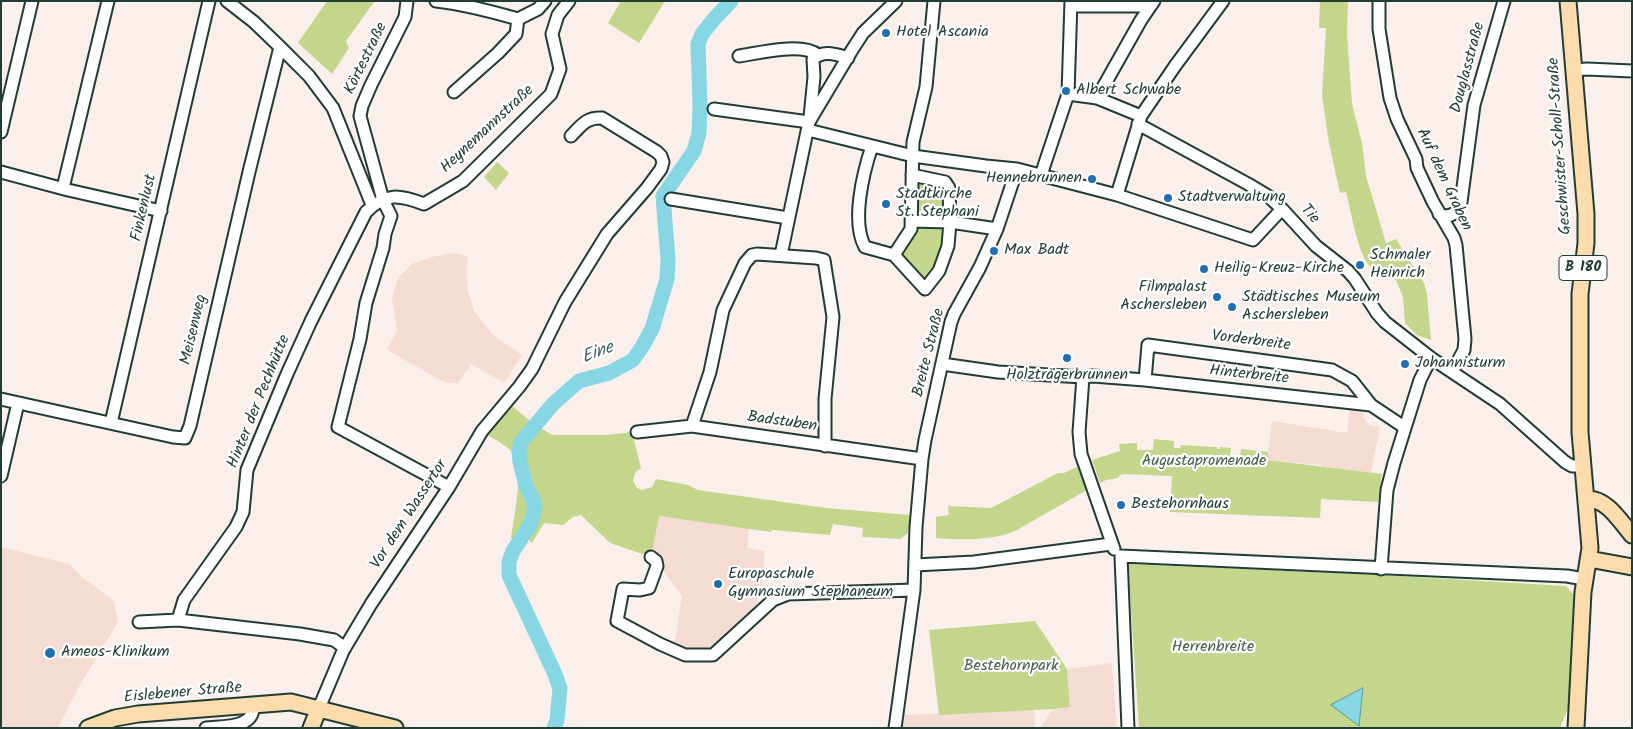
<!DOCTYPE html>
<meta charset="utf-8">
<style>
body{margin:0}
#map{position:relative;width:1633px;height:729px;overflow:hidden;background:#faefeb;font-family:Kalam,sans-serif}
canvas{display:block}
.frame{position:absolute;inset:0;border:2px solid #1f3d34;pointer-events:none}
</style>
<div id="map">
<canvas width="1633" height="729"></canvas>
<div class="frame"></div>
</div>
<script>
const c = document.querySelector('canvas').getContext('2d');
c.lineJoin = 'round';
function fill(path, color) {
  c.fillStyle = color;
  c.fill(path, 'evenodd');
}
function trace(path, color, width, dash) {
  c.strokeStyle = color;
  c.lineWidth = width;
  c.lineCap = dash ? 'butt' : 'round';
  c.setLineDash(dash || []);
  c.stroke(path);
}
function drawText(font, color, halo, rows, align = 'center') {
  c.font = font + ' Kalam,sans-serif';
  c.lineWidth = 4.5;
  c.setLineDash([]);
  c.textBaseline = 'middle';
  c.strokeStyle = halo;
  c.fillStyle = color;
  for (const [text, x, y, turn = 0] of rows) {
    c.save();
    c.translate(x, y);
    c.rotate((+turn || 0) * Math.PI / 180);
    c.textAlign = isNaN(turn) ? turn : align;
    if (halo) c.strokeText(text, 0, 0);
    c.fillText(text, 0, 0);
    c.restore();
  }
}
fill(new Path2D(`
 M452,253L468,256L466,271L468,290L474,311L492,334L522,355L504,383L471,364L458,383H446L387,350L397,330L392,299L398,278L412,264L432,257Z
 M1350,408L1364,410L1363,417L1369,425L1380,427L1371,473L1322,467V465L1267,460L1272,421L1347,433Z
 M658,516L749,528L747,548L765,551L762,585L755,607L745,620L712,647L687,651L674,646L682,596L663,570L651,548Z
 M1,547L69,564L82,577L114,601L118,622L80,685L58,728H1Z
 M1112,663L1117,726L1102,728H1040L1053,709L1070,707L1067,669Z
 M1034,710L1035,728H901L904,715Z`), '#f4dcd3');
fill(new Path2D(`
 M327,1L374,2L346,41L349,48L332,74L298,43Z
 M621,1H665L639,43L608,23Z
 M1320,1H1348L1347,34L1352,104L1362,143L1366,176L1386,243L1396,239L1424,283L1427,294L1431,340L1417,335L1405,323L1403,297L1396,280C1388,277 1373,272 1368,264C1357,249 1351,211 1346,192L1340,193L1329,143L1322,96L1326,28H1319Z
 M497,162L509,173L496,190L484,177Z
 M914,180L944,184L947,217L922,216L914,208Z
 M921,226H947L942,259L926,285L900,257L913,232Z
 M512,406L535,425L553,435H606L632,432L641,468L635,473L633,481L637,488L642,490L652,487L656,479L688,485L698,490L826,508L910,515L908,533L900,539L862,537L863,528L833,524L830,535L772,530L771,532L659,516L651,557L610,543L581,515L573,517L563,525L544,523L532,543L529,540L511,538C513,523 524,467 516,456C511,449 494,438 487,435Z
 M1154,439L1174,441V448H1180L1181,445L1217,447V449H1220V447L1231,448L1230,456L1240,457L1241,449L1268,452V460L1382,474L1378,502L1321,499L1320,518L1170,512L1172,476L1123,474L1120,475L1118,478L1106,480L1100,483L1092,460L1120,451L1119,444L1137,443V450H1153Z
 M1079,466L1087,490L1015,531C991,541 961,540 936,538V517L949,515L948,506L991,508L1058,473H1064Z
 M1128,564L1381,575L1566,586L1574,595L1569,706L1560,728H1139Z
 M1035,621L1067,669L1070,707L1053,709L939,715L929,630Z`), '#c4d68b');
const water = new Path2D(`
 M1363,688L1359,726L1331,705Z`);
fill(water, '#87d6e4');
trace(water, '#5d999e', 1);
trace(new Path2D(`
 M554,728L557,720L560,688L554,672L509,575V562L513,551L530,525L535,509L533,499L526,486L520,462L519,452L521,442L553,404L579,381L609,373L633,360L642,347L652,329L667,279L668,260L663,196L694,151L699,133L700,106L698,44L702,34L714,19L731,1`), '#87d6e4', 15);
const minor = new Path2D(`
 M227,1L254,22L280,47L309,76L333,108L372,205
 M407,1L405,17L371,85L362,106L360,116L383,200L391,216L385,234L383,248L366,303L360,339L338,427L449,487
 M436,1C464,4 490,11 518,19
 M1379,1V29L1390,98L1397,119L1416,159L1417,168L1433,202L1454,238L1456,245L1465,339L1464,350L1452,372
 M1071,6H1150
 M518,19L538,9L545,1
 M739,56C759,53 802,42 818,55
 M1574,70L1587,69L1632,71
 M454,92L498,53L516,34L518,19
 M1068,94L1097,98L1141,116
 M1097,98L1141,20L1154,1
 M714,109L809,122
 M810,117L814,77L813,59C823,50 835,54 848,58
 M1138,124L1248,184L1268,196L1282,209L1316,246L1348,271L1355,279L1377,313L1385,322L1431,358L1500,404L1565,462L1572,466H1583
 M808,130L913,156L986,166L1017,169L1117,195L1253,240L1282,209
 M1,132L32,1
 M872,146C863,173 851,222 865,247L894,255
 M1,172L68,190L161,211
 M912,175L945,182L949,188L950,222L948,246L939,271L925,289L894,255L911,229L913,142L926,87L934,1
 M1041,175L1068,94L1071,1
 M63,188L108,1
 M1117,195L1141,116L1175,66L1223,1
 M671,199L788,218
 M1439,214C1450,219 1458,213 1461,202L1474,105L1504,1
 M911,221L950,222L997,229
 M781,255L809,122L852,50L863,33L896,1
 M942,364L998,372L1083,377L1093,376L1145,380L1371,405L1404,427
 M1083,377L1079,432L1081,454L1114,549
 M1145,380L1148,345L1332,370L1352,381L1371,405
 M1,399L173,437L185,438L190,426L249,172L280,47
 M111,423L209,1
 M692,426L710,372L723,310L745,263L752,255L757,254L816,258L824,260L833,317L825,399V446
 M637,432L692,426L922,459
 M1,476L18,403
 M1121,556L1567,576L1584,579
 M1121,556L1128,728
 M651,557L656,561L657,566L649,588L640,590L623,589L617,621L660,644L685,655H713L773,600L788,594L914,590
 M915,565L974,562L1111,544
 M1381,569L1387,490L1394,463L1420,380L1431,358
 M178,620L184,600L236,527L243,512L247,470L287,374L311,321L366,212C386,192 400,195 424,204L463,181L551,94L560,69L552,34L558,15L569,1
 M139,622L178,620L300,634L334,640L345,648
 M319,708L343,651L371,604L449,487L482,431L519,387L532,369L565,302L607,234L647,188L661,169L663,162L661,156L657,152L602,118C586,117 581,126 571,136
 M206,728C223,726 255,729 253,705
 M895,728L914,590L916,527L922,459L925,440L951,322L954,314L980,267L997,229L1017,169`);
const major = new Path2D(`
 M1568,1L1586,214V243L1580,294V432L1590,548L1583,592L1576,728
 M1586,499C1606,497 1620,521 1632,535
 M1589,559L1632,567
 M88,728L115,718L138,714L291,702L395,728
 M311,728L319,708`);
trace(minor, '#1f3d34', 15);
trace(major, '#1f3d34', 19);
trace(minor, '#fff', 11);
trace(major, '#fcdcac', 15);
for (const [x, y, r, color] of [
 [886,33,5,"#1f6fb2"],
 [1066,91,5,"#1f6fb2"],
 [1092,179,5,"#1f6fb2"],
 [1168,198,5,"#1f6fb2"],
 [886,204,5,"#1f6fb2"],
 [994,251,5,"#1f6fb2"],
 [1360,265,5,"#1f6fb2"],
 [1204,269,5,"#1f6fb2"],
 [1217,297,5,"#1f6fb2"],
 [1232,307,5,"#1f6fb2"],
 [1067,358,5,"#1f6fb2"],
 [1405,364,5,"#1f6fb2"],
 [1121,505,5,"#1f6fb2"],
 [718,584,5,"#1f6fb2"],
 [50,653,6,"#1f6fb2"]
]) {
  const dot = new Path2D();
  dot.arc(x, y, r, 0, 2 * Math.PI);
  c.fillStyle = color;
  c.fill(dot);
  trace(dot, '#fff', 2);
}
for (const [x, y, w] of [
 [1583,268,48]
]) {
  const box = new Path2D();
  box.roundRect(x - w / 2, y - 12.5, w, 25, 4);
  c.fillStyle = '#fff';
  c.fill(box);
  trace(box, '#1f3d34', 1);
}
drawText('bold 15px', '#1f3d34', null, [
 ["B 180",1583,268]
]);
drawText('16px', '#1f3d34', '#fff', [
 ["Hotel Ascania",896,33],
 ["Albert Schwabe",1076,91],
 ["Hennebrunnen",1082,179,"right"],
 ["Stadtkirche",896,195],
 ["St. Stephani",896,213],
 ["Stadtverwaltung",1178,198],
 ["Max Badt",1004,251],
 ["Schmaler",1370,256],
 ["Heinrich",1370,274],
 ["Heilig-Kreuz-Kirche",1214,269],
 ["Filmpalast",1207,288,"right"],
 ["Aschersleben",1207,306,"right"],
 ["Städtisches Museum",1242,298],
 ["Aschersleben",1242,316],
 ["Johannisturm",1415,364],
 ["Holzträgerbrunnen",1067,376,"center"],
 ["Bestehornhaus",1131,505],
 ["Europaschule",728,575],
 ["Gymnasium Stephaneum",728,593],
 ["Ameos-Klinikum",61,653]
], 'left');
drawText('16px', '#1f3d34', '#fff', [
 ["Körtestraße",367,59,-64],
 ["Douglasstraße",1469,68,-75],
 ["Heynemannstraße",488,130,-43],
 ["Geschwister-Scholl-Straße",1561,146,-94],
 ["Auf dem Graben",1443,180,65],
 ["Finkenlust",145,208,-77],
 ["Tie",1309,215,48],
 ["Meisenweg",195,330,-77],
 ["Vorderbreite",1251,342,7],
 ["Breite Straße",930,353,-76],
 ["Hinterbreite",1249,376,6],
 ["Hinter der Pechhütte",260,402,-68],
 ["Badstuben",782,423,8],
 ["Vor dem Wassertor",410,515,-57],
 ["Eislebener Straße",183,694,-5]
]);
drawText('16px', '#48634a', '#fff', [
 ["Augustapromenade",1204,462],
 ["Herrenbreite",1213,648],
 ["Bestehornpark",1011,667]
]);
drawText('italic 18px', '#396360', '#fff', [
 ["Eine",598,354,-21]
]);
</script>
